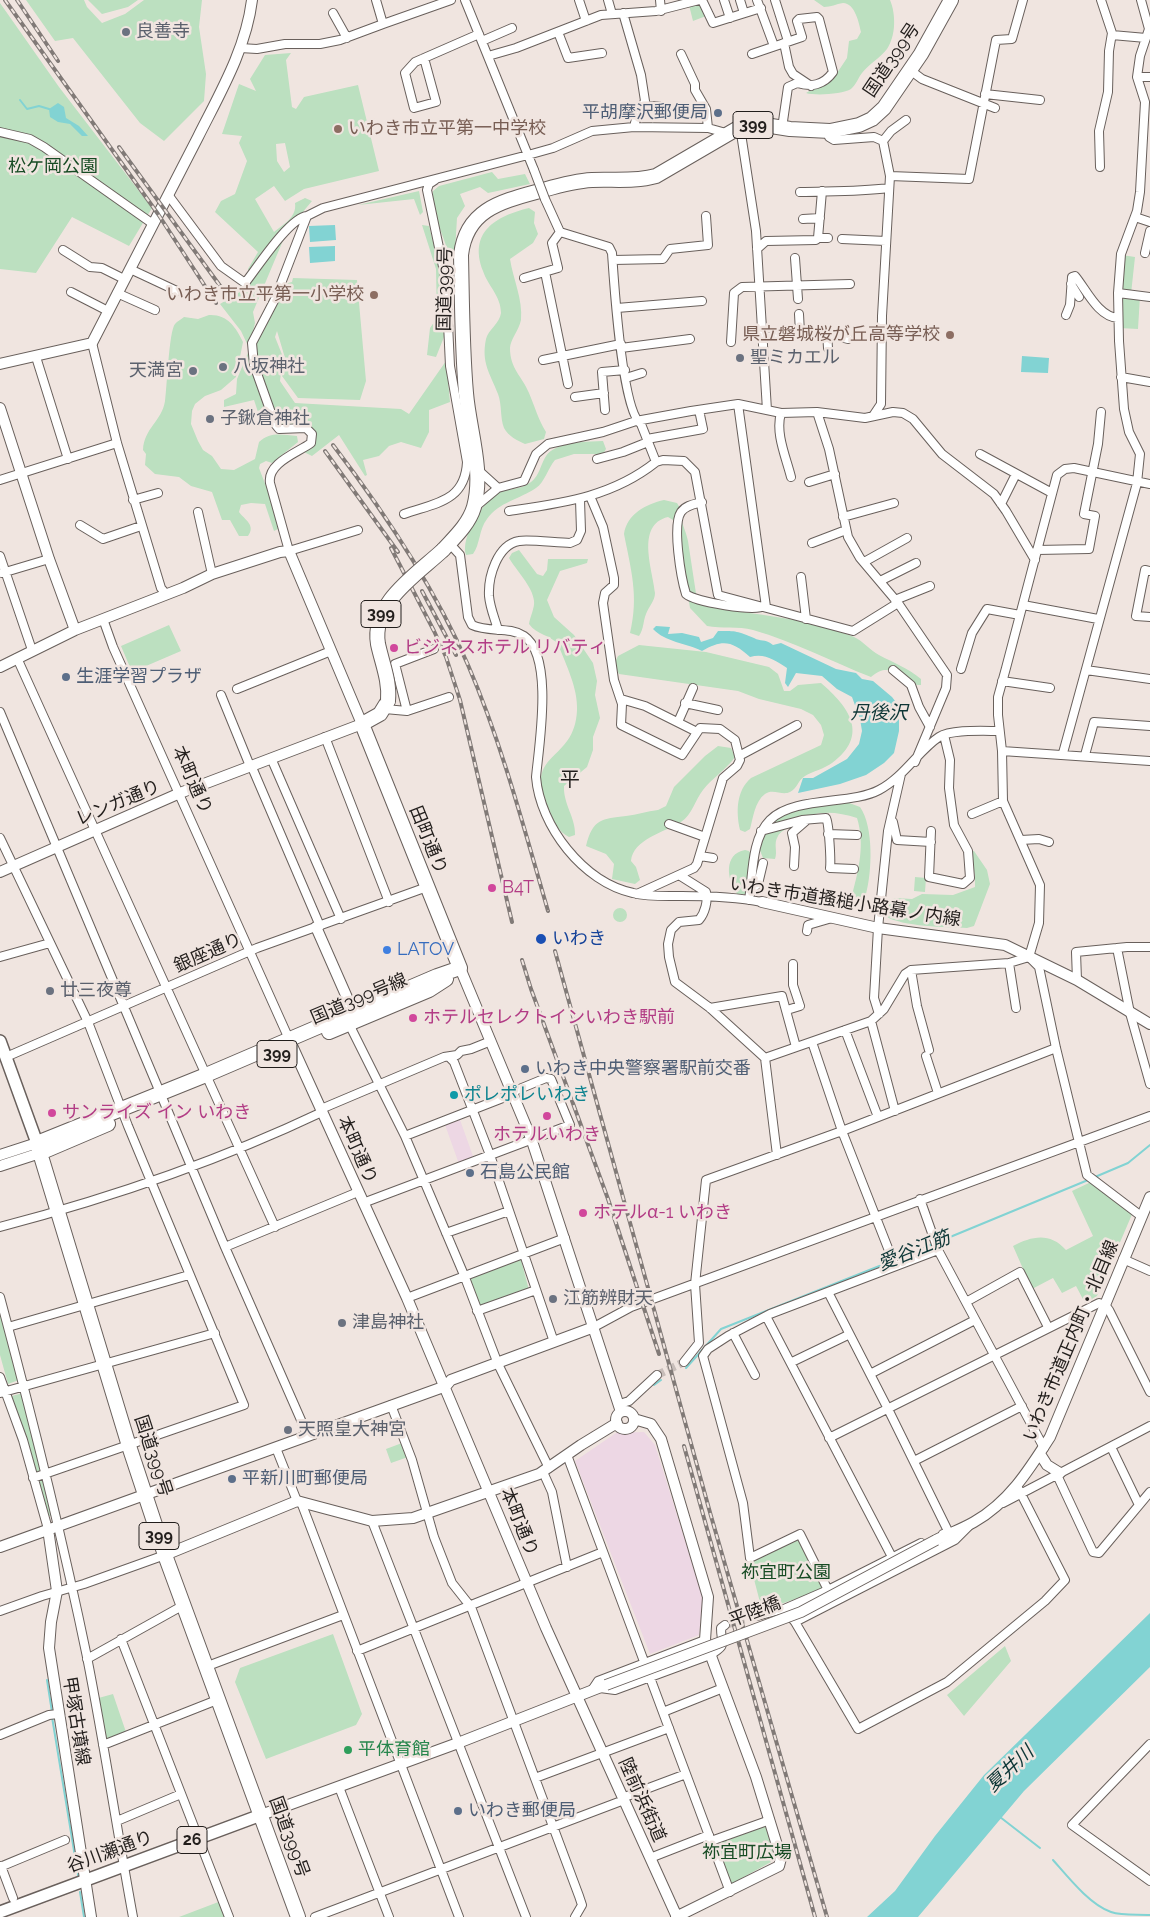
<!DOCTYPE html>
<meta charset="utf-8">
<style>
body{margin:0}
canvas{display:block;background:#f0e5e0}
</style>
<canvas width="1150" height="1917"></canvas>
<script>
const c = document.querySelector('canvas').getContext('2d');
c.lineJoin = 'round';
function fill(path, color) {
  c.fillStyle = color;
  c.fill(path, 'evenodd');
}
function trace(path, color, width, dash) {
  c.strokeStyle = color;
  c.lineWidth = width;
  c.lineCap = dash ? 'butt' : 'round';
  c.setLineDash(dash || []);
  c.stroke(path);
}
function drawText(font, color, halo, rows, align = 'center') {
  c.font = font + ' Raleway,"Noto Sans JP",sans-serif';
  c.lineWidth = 5;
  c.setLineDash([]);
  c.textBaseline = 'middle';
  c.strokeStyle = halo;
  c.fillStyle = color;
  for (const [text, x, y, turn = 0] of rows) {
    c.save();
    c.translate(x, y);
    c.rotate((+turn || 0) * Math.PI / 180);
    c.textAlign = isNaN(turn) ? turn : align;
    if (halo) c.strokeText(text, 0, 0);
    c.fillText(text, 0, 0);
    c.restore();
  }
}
fill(new Path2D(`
 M459,1117L474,1159L459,1164L444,1122Z
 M644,1432L655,1445L703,1598L699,1635L650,1654L575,1461L616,1433Z`), '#edd7e4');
fill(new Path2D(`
 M26,0H84L87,7L102,23L125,14L144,0H202L199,27L206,74L204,101L164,141L140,123L73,38L55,41Z
 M88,0H138L128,7L102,14Z
 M814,0H890C896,14 896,36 887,49C880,58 869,64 862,73C858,78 856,85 851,89C843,94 816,96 806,93L835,76L847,58L849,41L857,39L861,32C859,23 855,3 843,3C836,4 831,7 824,7Z
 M698,2L702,4L706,16L693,21L689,5Z
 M0,3L59,87L152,208L129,246L72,217L36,273L0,269Z
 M291,53L286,60L292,107L296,109L304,97L358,85L379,171L304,189L285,201L274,186L255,199L274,232C284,224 297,217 295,203L305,198L312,201L287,231L253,312L255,323L249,348L241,331L220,304L248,287V269L258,252L215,212L221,201L235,194L247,161L239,143L242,136L222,134L239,84L256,91L250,79L265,55ZM285,143L290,167L284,172L277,161L276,144Z
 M492,172L498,179L525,174L530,184L488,193L480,187L460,194L465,206L457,218L455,251L449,255C443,233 431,213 433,191L439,186Z
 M419,191L423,212L420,215L414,199L358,205Z
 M529,208L535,212L534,223L538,234L533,243L510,259C513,279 523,299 521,320C519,330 510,340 510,348C510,369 522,376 529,393C535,407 538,419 546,432L544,439L525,444C518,441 508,436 504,428C500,418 502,404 498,394C490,373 481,363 486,339C488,330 500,323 501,313C501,296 488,286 483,271C468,232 496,216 529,208Z
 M422,225L429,226L441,273L444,337L436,357L427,355L430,328L437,318L436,269Z
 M1122,255L1135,257L1131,294L1118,292Z
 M293,278L357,280L366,381L360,400L298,398L282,376L285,358L277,331L275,337L283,357L280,381L295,403L401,409L409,414L446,361L450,402L429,410V432L421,448L401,442L389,446L379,456L363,460L367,475L365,476L339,435L312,456L304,452L314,437L302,427L294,430L262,424L254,400L224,407V400L236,394L237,379L276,286L292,282Z
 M1124,294L1140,296L1138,329L1119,328V298Z
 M209,315C227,314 236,327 243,342L236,377L221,390L205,396L195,404L192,411L191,424L198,441L203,450L212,456L221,469L234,470L255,459L259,442C271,431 282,435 297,436L298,442L272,463L266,461L260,464L259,468L269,494L278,529L274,531L265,504L251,503L241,505L239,512C245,520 256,525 248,536H239L230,520H222L212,492L191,486L179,477L155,474L145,465L146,454L143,450C144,428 162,421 165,401C167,387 169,331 175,324C177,321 182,319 184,317L198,319Z
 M603,441L606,449L603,454H574L555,460C548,468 545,482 536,488C520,499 499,502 487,519C479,529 480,545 473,554L466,555C460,538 483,501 498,493C509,488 521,490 531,482C543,473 540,456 554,449C568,441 588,442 603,441Z
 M664,500L677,503L680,508C679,519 686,530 688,541C691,561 694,580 697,600L704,606C754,615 806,617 854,637C863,641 870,650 879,655C894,663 908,668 921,679V685C900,687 895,657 871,677C830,661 795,642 753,630C738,626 721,629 707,626L690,608L677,528L673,520L668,517C635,525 653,570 655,593C655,601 649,606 646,614C643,621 644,629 639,636L630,633C639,596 631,570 624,534C627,514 646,504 664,500Z
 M519,550L537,574L543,576L547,570L548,559H588L587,563L560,571L547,600L554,617L574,635L593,663L597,681L595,695L600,718L593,737V750L587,767L564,786C563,804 576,818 575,835L569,837C558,832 554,821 549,810C521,750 575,764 577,710C578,688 566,665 558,644C550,635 537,635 529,624C530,617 535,607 534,601C533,587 516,570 509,558L512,553Z
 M169,625L181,651L132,672L121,646Z
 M639,645L706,652L769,667L778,674L784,691H790L798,685L821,683C849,707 870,735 832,763C824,769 813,771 805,776C798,780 797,789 790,792C782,796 773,788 765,794C755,801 753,818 750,829L745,832L740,830C736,812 736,791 751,778L821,745L824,735L821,725L813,715L801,709L759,699L738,691L619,674L614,664L618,656Z
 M718,746L731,748L735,757C726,770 711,779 703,790C695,800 692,815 681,822C665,832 633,839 631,861L636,867L640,880L635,884L612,879L614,864L606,854L586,846C593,818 602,819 626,816C637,815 647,811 658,810L666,806L674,787L705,756Z
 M844,801L860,807C874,827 872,872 866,894L859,899L852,895C859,869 865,844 857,818C833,810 809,810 790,826C786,829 780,832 778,836C773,844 778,851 775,859L763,858L759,848C761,840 763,832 768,826C781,810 824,804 844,801Z
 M745,850L749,851L752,856L745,894H737C727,880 723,854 745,850Z
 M974,851L987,870L990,884L974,926L967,928C946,927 903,927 885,916L887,901L896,898L912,899L922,894L953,895L975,887V875L970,852Z
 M915,877L926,878L925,892L914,891Z
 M613 915a7 7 0 1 1 14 0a7 7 0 1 1-14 0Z
 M1091,1182L1133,1212L1097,1296L1085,1303L1076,1286L1062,1293L1053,1278L1032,1289L1013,1246C1032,1236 1050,1232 1066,1250L1093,1236L1072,1191Z
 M518,1259L521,1260L529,1290L481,1307L479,1305L470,1279L471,1276Z
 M0,1311L19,1380L8,1384L0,1355Z
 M23,1393L42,1471L37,1473L12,1396Z
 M402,1443L408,1457L391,1463L386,1449Z
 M43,1480L52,1516H49L39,1481Z
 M792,1539L802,1541L826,1589L762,1610L749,1560Z
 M333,1634L362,1714L356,1725L266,1759L235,1682L240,1668Z
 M1005,1646L1011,1661L964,1716L947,1695Z
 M113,1694L127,1735L104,1744L95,1699Z
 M765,1824L774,1856L771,1862L731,1884L716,1843Z
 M221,1901L228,1917H179Z`), '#bce0c0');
fill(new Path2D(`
 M58,103L64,107L66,118L79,126L88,136H82L70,124L58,122L50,117L49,109Z
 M335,225L336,240L310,242L309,226Z
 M335,246V261L310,263L309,247Z
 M1022,356L1049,358L1048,373L1021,372Z
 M656,626L670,627L668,634L682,633L699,637L701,642L713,638L718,631C737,631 737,631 754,638C761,642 764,638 773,645L781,643L836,669L856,673L862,679L873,681L892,697L899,706V731L894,753L884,763L866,775L840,784L798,793L803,778H813L847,759L859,744L862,731L860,719L852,697L837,689L822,676L796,673L788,687L785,683L787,668C774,660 765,653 750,657C732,641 723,639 702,651C686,643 665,642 653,629Z
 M1150,1613V1667L1024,1791L918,1917H867L895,1891L935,1836L984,1775Z`), '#82d3d3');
trace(new Path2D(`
 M20,100L27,109L39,106L49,109
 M1095,1177L1128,1163L1150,1145
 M938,1242L1088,1180
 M896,1260L933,1244
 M686,1368L721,1329L892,1261
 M654,1385L661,1380
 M47,1680L52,1712
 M52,1717L78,1875
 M1000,1817L1040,1848
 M1053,1860C1068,1877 1090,1905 1111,1912C1123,1916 1138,1914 1150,1915
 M80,1892L84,1917`), '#82d3d3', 2);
trace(new Path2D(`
 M657,1375L684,1362
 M725,1625L757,1616`), '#c7bdb9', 8, [8, 4]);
const street = new Path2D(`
 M465,0L534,170
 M579,0L586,21
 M608,0L612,14
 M660,0L661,11
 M702,0L713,23L761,8
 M724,0L730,18
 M740,0L744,13
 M757,0L774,46
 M775,0L788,41
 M333,13L347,38
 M623,13L641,75L645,101L637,115L634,127
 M383,24L451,0
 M558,32L568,58L602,53
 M1112,35L1146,38
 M482,41L512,28
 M784,43L789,67L793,74L811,86
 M240,48L257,49L285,44H320L340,40L383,24L376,0
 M681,54L695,84V90L706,109L708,128
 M752,54L802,37L797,21L799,19L817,17L819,19L833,72C823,86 811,87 797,83L788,87L782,128
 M488,56L516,48L601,15L656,11L699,0
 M424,58L436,102L414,108L405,73L415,62L479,34
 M910,70L922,79L995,108
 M1137,77H1150
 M985,94L1040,100
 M644,106H661
 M740,127L756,231L767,410
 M828,131L829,137L834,140L874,137L883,141L890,176
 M0,132L30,139L44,147L153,224
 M883,141L891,131L906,120
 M1100,167L1099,131L1108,92L1109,51L1112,33L1101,0
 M822,191L818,238H828
 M800,192C830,191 858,192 888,188
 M169,196L221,266L245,283C257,268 289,218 307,216
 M1135,217L1150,222
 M803,219L820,218
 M842,239L886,241
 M757,249L766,241L816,240L818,238
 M63,250L90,267L102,268L124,279
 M1145,253L1150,231
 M795,258L798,299
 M613,260L663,259L670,249L708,245L706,216
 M130,269L177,291
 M545,272L568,384
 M524,278L558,268L552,243L560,232
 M1071,284L1079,297
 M71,292L108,311
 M117,293L155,310
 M1118,293L1150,297
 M617,308L702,301
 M799,314L800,333
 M1066,315L1070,305L1072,277L1075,276C1086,289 1098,317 1118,318
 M827,333L828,348
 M762,337L824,333L848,339
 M731,342L734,293L742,287L850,284
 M92,343L117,443L161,588L166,594
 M621,348L690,339
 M36,357L68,459
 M543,360L621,344
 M1121,377L1150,382
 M626,378L642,373
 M575,397L604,393
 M738,404L766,607
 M605,410L602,372L625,370
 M817,412L829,449L848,537L860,558L898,603L947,675L946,688L915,762
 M781,413C775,433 786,457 791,477
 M873,416L881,404L882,316L890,176L969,179L996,40L1012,39L1023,0
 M647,439L703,429L699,410
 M980,454L1052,493
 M597,459L623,452L648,442
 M656,462L663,460L684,461L695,472L718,595L853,631L898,603
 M477,469L498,488L524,481L536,454L548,444L603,432L636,421L691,411L738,404L781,413L817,412L865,418L893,412L903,413L913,419L942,454L994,494L1006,511L1035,560
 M0,480L117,443
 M809,482L835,474
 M590,496L603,527L614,578V585L605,593L603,603L614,680L622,704L621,725L682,755L700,728L720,729L735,740L740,760L737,766L723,778L697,864L694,868L637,894
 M133,500L158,493
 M702,502C695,504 686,505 681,512C672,525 681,578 686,594C695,602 755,612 764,606
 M1001,504L1016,474
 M474,508L498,488
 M509,511C563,503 612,497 656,462L641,424C622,411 614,282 612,253L609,247L560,232L545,199
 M198,512L212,574
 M404,514C435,503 465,502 467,462L450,366L446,281L427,190L429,184L435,180
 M843,517L894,503
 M80,525L103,539L141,526
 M358,530L289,551L270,483C267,463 297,453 311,443L312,434L306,428L279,429L275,424L254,365L252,343L275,299L307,216L323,208L528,155L553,148L592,131L634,127L708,128L726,133
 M449,543L460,555L468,617L472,625C489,633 509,626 524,636C554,656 539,745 536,777C540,826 583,882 633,893C649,897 666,896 682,896C709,896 736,897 762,902
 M812,543L846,530
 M1037,550L1089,549L1095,516L1084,514L1098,444L1101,412
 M0,556L32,650
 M864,562L907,538
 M1150,571L1145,570L1136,616L1150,617
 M2,573L49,559
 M801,577L806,619
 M880,581L916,563
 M895,600L930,586
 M1023,605L1098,619
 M103,619L113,647L289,1039
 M498,630C495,619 490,608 489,596C488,577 497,545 519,541C528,539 558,543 570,543L577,540L581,531L580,500
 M17,658L275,1227
 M961,669L972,633L987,609L1020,615
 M893,670L911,685L919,707L930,727
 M1086,670L1150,679
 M1002,681L1050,688
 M237,689L331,651
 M221,695L250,766
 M621,699L645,706L697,732
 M685,703L718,710
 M385,709L407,711L449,697
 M407,711L395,664L434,649
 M0,712L225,1247L308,1436
 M678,722L693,688
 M325,737L389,902
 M1002,751L1150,761
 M1063,753L1137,483L1140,454L1129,432L1124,409L1119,341L1118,293L1121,254L1137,211L1140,192L1145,102L1137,77L1140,56L1149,29L1141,0
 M1085,755L1094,722L1150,726
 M739,756L797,725
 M271,758L341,919
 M251,765L320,926
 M972,814L1003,801
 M893,822L897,840L931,842
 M669,824L705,837
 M761,831L802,820L826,818C829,823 831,861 830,868L854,869
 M931,831L929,877L963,884L970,878L968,851L954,825L949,788L950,760L944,735
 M828,834L857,835
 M0,838L88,1022L128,1126L244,1405L33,1478
 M1021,840L1039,839L1049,842
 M700,856L713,858
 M794,866L795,847L792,833L807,820
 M679,875L706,892C708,901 705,913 699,920L679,922L671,930L668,944L669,957L675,982L710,1008L765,1058L777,1155
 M750,890L758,884L763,863
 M749,900C753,875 751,839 770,820C794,796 851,805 879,790C904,777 919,750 939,737C951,729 984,731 999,731
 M807,931L808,925L832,918
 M1117,948L1130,1013L1150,1084
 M0,957L50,943
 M1029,957L1039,923L1040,885L1003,801L1002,751L998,715V697L1006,668L1057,475L1065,469L1074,468L1150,484
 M1032,960L1039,967L1056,1048L1087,1175L1141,1216
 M1009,963L1016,1008
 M911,970L917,1006L929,1050
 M1077,980L1076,952L1127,947H1150
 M710,1008L782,996L796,1047
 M787,1010L800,1006L793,985V964
 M879,1014L874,998L878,928L888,831L901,774
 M351,1020L352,1030L405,1136L464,1275L498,1364L549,1468
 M871,1021L895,1111
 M845,1030L878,1117
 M812,1042L842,1131L895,1266
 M926,1056L938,1093
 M6,1057L257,948L427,887
 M449,1057L454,1062L490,1155L554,1342
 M765,1058L871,1021L884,1009L905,974L911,970L1009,963L1029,957
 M321,1109L444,1057L457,1055L461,1051L471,1049L491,1041
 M405,1136L513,1094
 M920,1199L938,1250L1044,1448
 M363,1203L570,1125L551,1079L546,1078L512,1092
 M0,1227C110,1198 219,1161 322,1112
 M446,1233L509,1211
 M225,1247L358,1192
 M1123,1259L1150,1271
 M828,1292L888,1409L949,1533L943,1534
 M0,1297C32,1416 62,1536 87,1657C104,1743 117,1830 133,1917
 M407,1298L565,1238
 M966,1302L1020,1272L1048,1327
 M477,1311L536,1290
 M767,1318L892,1557
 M8,1327L189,1275
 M594,1327L631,1307L1150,1116
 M733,1333L755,1375
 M684,1362L699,1343L695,1284L706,1180L842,1131L1056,1048
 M792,1362L848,1335
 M870,1374L975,1320
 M0,1377L23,1440L48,1529
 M0,1393L215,1333
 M620,1404L629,1401L657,1375
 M391,1405L412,1460L434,1537L452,1583L471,1607L579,1896L582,1905L575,1917
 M829,1438L1099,1303L1105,1305L1109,1310L1150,1392
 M1111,1447L1139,1505
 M276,1448L297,1501
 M567,1455L730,1892
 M914,1461L1022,1406
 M543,1472L552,1492L567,1567
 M1057,1475L1093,1552L1099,1553L1150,1492
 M301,1502L459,1917
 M1003,1503L1150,1426
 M372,1521L526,1917
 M921,1543L828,1590L784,1609L795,1622L955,1540L968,1527
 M828,1590L800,1534L750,1558L743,1503L703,1356L708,1349L728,1336L770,1314L938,1250
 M0,1611L42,1596L84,1584L165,1555
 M757,1616L784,1609
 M795,1622L858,1729L947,1682L1045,1601L1065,1580L1017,1486
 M121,1639L229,1917
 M357,1651L603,1552
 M87,1659L182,1606
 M205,1667L343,1615
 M600,1688L615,1690L710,1655C728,1644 721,1645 721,1628L725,1625
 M592,1690L598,1681L705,1640
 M663,1712L723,1688
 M0,1735L49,1715L58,1714
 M1150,1744L1072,1825L1150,1881
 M103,1745L217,1700
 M535,1778L669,1728
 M339,1787L389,1917
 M622,1798L686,1774
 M117,1821L181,1794
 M711,1841L770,1820
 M650,1858L709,1835
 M1,1866L13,1898
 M0,1867L65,1840
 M315,1917L624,1800`);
const secondary = new Path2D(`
 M0,364L92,343C127,274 163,206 198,137C220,93 246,49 252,0
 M0,408L49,559L75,630
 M0,667L75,630L183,588L212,574L280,552L289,551L362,724L180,793L0,872
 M762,902L878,928L1005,945L1077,980L1150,1024
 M316,927L349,1002L350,1012
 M460,968L531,1138L621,1412
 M289,1039L407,1298L546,1628L677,1917
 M0,1155L37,1143
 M0,1166L40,1153
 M616 1420a9 9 0 1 1 18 0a9 9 0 1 1-18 0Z
 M634,1419L651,1424L661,1439L708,1597L705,1640L756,1777L781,1858L779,1866L775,1868L676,1917
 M1040,1454L1047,1465L1060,1473
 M48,1529L57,1591L51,1622L49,1648L91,1917
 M936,1540C948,1534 962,1529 974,1522C1009,1502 1029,1470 1050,1437L1150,1197
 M0,1547L446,1386L451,1380L594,1327
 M165,1555L297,1501L372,1521L413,1518L539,1474L581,1445L617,1423
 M261,1815L458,1743L606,1685`);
const primary = new Path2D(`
 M0,1041L37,1143
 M0,1912L261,1815`);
const highway = new Path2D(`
 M443,550C455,537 469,524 474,507C484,470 469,430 466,393C462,347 462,301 461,255C466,211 499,202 536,192C554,187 572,181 592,180C613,179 635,182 656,176L740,127L765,125L790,129L830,131L859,125L872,119L884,108L921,54L951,0
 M388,701L380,714L362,724L460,968
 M329,1032L429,990L446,979
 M40,1153L108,1124
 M298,1917L165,1555L129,1446L37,1143L206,1075L437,976L460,968`);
trace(street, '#69605c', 10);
trace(secondary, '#69605c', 12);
trace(primary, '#69605c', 14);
trace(highway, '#69605c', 16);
trace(street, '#fff', 8);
trace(secondary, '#fff', 10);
trace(primary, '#fff', 11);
trace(highway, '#fff', 14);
const rail = new Path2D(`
 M5,0L158,214L216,303
 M17,0L58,61
 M119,147L226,294
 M333,445C385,513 434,586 468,665C502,744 524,828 548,911
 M325,451L398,552
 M391,548L434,631L446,657L460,700L512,922
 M422,591L456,655
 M555,951L711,1516L827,1917
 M522,960L531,989L608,1199L659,1354
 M684,1446L815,1917`);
trace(rail, '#817a77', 4);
trace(rail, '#f0e5e0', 2, [5.5]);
const streetBridge = new Path2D(`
 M534,170L545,199`);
const secondaryBridge = new Path2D(`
 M606,1685L801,1612L936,1540`);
const highwayBridge = new Path2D(`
 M388,701C390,681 382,663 378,644C371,603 416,575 443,550`);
trace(streetBridge, '#69605c', 10, []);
trace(secondaryBridge, '#69605c', 12, []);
trace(highwayBridge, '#69605c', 16, []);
trace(streetBridge, '#fff', 8);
trace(secondaryBridge, '#fff', 10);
trace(highwayBridge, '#fff', 14);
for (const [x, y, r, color] of [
 [126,32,5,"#6b7280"],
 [718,113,5,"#5c6f8a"],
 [338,129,5,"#8d6e63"],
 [374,295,5,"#8d6e63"],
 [950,335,5,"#8d6e63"],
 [740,358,5,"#6b7280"],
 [223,367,5,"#6b7280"],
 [193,371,5,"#6b7280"],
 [210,419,5,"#6b7280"],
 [394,648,5,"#d1479c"],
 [66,677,5,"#5c6f8a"],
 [492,888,5,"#d1479c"],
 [541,939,6,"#1a4fb4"],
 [387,950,5,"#3f7fe0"],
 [50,991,5,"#6b7280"],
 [413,1018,5,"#d1479c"],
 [525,1069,5,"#5c6f8a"],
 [454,1095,5,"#0f9aa8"],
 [52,1113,5,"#d1479c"],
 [547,1116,5,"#d1479c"],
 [470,1173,5,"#5c6f8a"],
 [583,1213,5,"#d1479c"],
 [553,1299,5,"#6b7280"],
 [342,1323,5,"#6b7280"],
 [288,1430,5,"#6b7280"],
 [232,1479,5,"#5c6f8a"],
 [348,1750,5,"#2e9e5b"],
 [458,1811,5,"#5c6f8a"]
]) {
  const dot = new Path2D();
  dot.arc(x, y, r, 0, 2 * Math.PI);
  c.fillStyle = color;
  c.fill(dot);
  trace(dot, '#f0e5e0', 2);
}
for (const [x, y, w] of [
 [753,125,40],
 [381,614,40],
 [277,1054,40],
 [159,1536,40],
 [192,1840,30]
]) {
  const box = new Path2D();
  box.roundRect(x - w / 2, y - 13.5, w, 27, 4);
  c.fillStyle = '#f0e5e0';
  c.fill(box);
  trace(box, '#221e1c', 1);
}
drawText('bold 16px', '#221e1c', null, [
 ["399",753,125],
 ["399",381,614],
 ["399",277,1054],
 ["399",159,1536],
 ["26",192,1840]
]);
drawText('18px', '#5b616d', '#f0e5e0', [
 ["良善寺",136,32],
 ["聖ミカエル",750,358],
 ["八坂神社",233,367],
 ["天満宮",183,371,"right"],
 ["子鍬倉神社",220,419],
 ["廿三夜尊",60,991],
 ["江筋辨財天",563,1299],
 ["津島神社",352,1323],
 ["天照皇大神宮",298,1430]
], 'left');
drawText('18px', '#221e1c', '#f0e5e0', [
 ["国道399号",892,60,-56],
 ["国道399号",445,289,-89],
 ["本町通り",192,780,66],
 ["レンガ通り",118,803,-23],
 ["田町通り",428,840,68],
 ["いわき市道搔槌小路幕ノ内線",845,902,9],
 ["銀座通り",208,953,-24],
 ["国道399号線",359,999,-23],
 ["本町通り",357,1150,66],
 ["いわき市道正内町・北目線",1071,1341,-67],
 ["国道399号",153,1456,72],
 ["本町通り",519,1522,68],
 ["平陸橋",755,1612,-21],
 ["甲塚古墳線",76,1721,81],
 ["陸前浜街道",642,1800,66],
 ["国道399号",289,1837,70],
 ["谷川瀬通り",110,1852,-20]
]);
drawText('18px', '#4e5e75', '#f0e5e0', [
 ["平胡摩沢郵便局",708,113,"right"],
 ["生涯学習プラザ",76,677],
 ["いわき中央警察署駅前交番",535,1069],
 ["石島公民館",480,1173],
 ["平新川町郵便局",242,1479],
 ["いわき郵便局",468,1811]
], 'left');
drawText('18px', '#785e54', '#f0e5e0', [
 ["いわき市立平第一中学校",348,129,"left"],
 ["いわき市立平第一小学校",364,295],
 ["県立磐城桜が丘高等学校",940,335]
], 'right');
drawText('18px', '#164b23', '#f0e5e0', [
 ["松ケ岡公園",53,167],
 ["祢宜町公園",786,1573],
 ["祢宜町広場",747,1853]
]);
drawText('18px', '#b23c85', '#f0e5e0', [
 ["ビジネスホテル リバティ",404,648],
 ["B4T",502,888],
 ["ホテルセレクトインいわき駅前",423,1018],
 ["サンライズ イン いわき",62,1113],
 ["ホテルいわき",547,1135,"center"],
 ["ホテルα-1 いわき",593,1213]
], 'left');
drawText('18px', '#164399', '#f0e5e0', [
 ["いわき",552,939]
], 'left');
drawText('18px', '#366cbe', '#f0e5e0', [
 ["LATOV",397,950]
], 'left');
drawText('18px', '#0d838f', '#f0e5e0', [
 ["ポレポレいわき",464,1095]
], 'left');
drawText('18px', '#27864d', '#f0e5e0', [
 ["平体育館",358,1750]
], 'left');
drawText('italic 19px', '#0d3636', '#f0e5e0', [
 ["丹後沢",879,713],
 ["愛谷江筋",914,1251,-22],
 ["夏井川",1010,1769,-43]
]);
drawText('20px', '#221e1c', '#f0e5e0', [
 ["平",570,780]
]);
</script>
